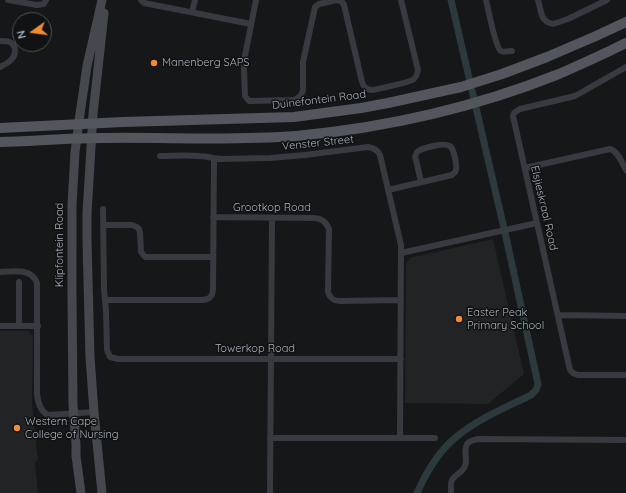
<!DOCTYPE html>
<style>
body{margin:0}
#map{position:relative;width:626px;height:493px;overflow:hidden;background:#161718;font-family:Quicksand,sans-serif}
canvas{display:block}
.north{position:absolute;left:12px;top:12px;width:40px;height:40px;box-sizing:border-box;background:#111213;border:1px solid #4d5255;border-radius:50%;rotate:256deg;font-size:11px;font-weight:700;line-height:16px;text-align:center;color:#a8b1b9}
.north::after{content:'';display:block;margin:auto;width:14px;height:18px;background:#f48b33;clip-path:polygon(50% 0,100% 100%,50% 72%,0 100%)}
</style>
<div id="map">
<canvas width="626" height="493"></canvas>
<div class="north">N</div>
</div>
<script>
const c = document.querySelector('canvas').getContext('2d');
c.lineJoin = 'round';
function fill(path, color) {
  c.fillStyle = color;
  c.fill(path, 'evenodd');
}
function trace(path, color, width, dash) {
  c.strokeStyle = color;
  c.lineWidth = width;
  c.lineCap = dash ? 'butt' : 'round';
  c.setLineDash(dash || []);
  c.stroke(path);
}
function drawText(font, color, halo, rows, align = 'center') {
  c.font = font + ' Quicksand,sans-serif';
  c.lineWidth = 3;
  c.setLineDash([]);
  c.textBaseline = 'middle';
  c.strokeStyle = halo;
  c.fillStyle = color;
  for (const [text, x, y, turn = 0] of rows) {
    c.save();
    c.translate(x, y);
    c.rotate((+turn || 0) * Math.PI / 180);
    c.textAlign = isNaN(turn) ? turn : align;
    if (halo) c.strokeText(text, 0, 0);
    c.fillText(text, 0, 0);
    c.restore();
  }
}
fill(new Path2D(`
 M493,239L524,374L488,404L405,403L406,264L410,258Z
 M0,331H28L33,336L32,402L37,453L38,459L35,462L38,493H0Z`), '#222325');
trace(new Path2D(`
 M417,493C426,473 438,452 455,438C477,419 505,408 531,395L536,390L538,384L506,237L451,0`), '#2c393d', 7);
trace(new Path2D(`
 M8,0L37,5L44,4L46,0
 M141,0L144,3L251,24
 M256,0L245,56L244,69L245,96L249,101H251L294,100C299,98 302,95 303,90V62L315,7L319,4L337,0
 M338,0L342,2L344,5L362,82C364,88 367,90 373,90C381,88 409,83 414,79C417,76 417,74 418,70L401,0
 M486,0C488,8 495,45 500,50C502,53 508,51 512,51
 M538,0L542,16L544,19L547,22L553,24L568,19L607,0
 M192,12L195,0
 M0,41C3,41 7,41 10,42C17,46 16,55 11,60C8,63 4,65 0,67
 M626,67L575,96L520,109L514,113L513,116L570,370L573,373L578,375H626
 M160,156C173,156 186,155 199,156C207,156 214,159 222,159L270,158L305,155L368,147C374,148 378,150 380,155L401,245L400,438
 M525,168L610,149C618,151 622,163 626,170
 M388,190L452,175C455,172 455,173 456,170C457,165 454,149 450,146C444,142 422,148 417,152L415,157L416,160L421,182
 M103,209L104,289L106,311L107,350L110,357L118,359H401
 M213,217L313,218C321,218 326,221 329,229L328,292C330,298 333,301 340,301L401,300
 M103,225H132L137,227L139,229L140,233L141,252L145,257H213
 M401,253L537,223
 M0,272C13,271 32,268 37,283V394C38,403 40,411 48,415L94,412
 M105,300H199C207,300 212,299 213,290L214,159
 M558,315L626,316
 M0,326H38
 M19,326V282
 M270,438H435
 M270,493L272,218
 M451,493C451,489 450,484 452,480C455,475 463,472 465,466C468,459 463,451 467,444C470,440 474,440 478,439L626,440`), '#373a3e', 6);
trace(new Path2D(`
 M81,493L76,456V444L73,405L72,296V205L75,152L80,114L87,66L102,0
 M102,493L94,412L90,357L87,241V213L93,114L104,13`), '#45494e', 9);
trace(new Path2D(`
 M0,128L123,122L294,117L361,108L388,103L461,87L502,74L547,57L596,36L626,22
 M0,142C34,141 69,138 103,138C168,137 232,141 296,136C385,128 476,107 559,74C582,64 604,54 626,43`), '#53575d', 10);
for (const [x, y, r, color] of [
 [154,63,4,"#f48b33"],
 [459,319,4,"#f48b33"],
 [17,428,4,"#f48b33"]
]) {
  const dot = new Path2D();
  dot.arc(x, y, r, 0, 2 * Math.PI);
  c.fillStyle = color;
  c.fill(dot);
  trace(dot, '#111213', 1.5);
}
drawText('11px', '#a8b1b9', '#111213', [
 ["Manenberg SAPS",162,63],
 ["Easter Peak",467,313],
 ["Primary School",467,326],
 ["Western Cape",25,422],
 ["College of Nursing",25,435]
], 'left');
drawText('11px', '#a8b1b9', '#111213', [
 ["Duinefontein Road",319,100,-7],
 ["Venster Street",318,143,-6],
 ["Grootkop Road",272,208],
 ["Elsjieskraal Road",544,208,77],
 ["Klipfontein Road",60,245,-90],
 ["Towerkop Road",255,349]
]);
</script>
